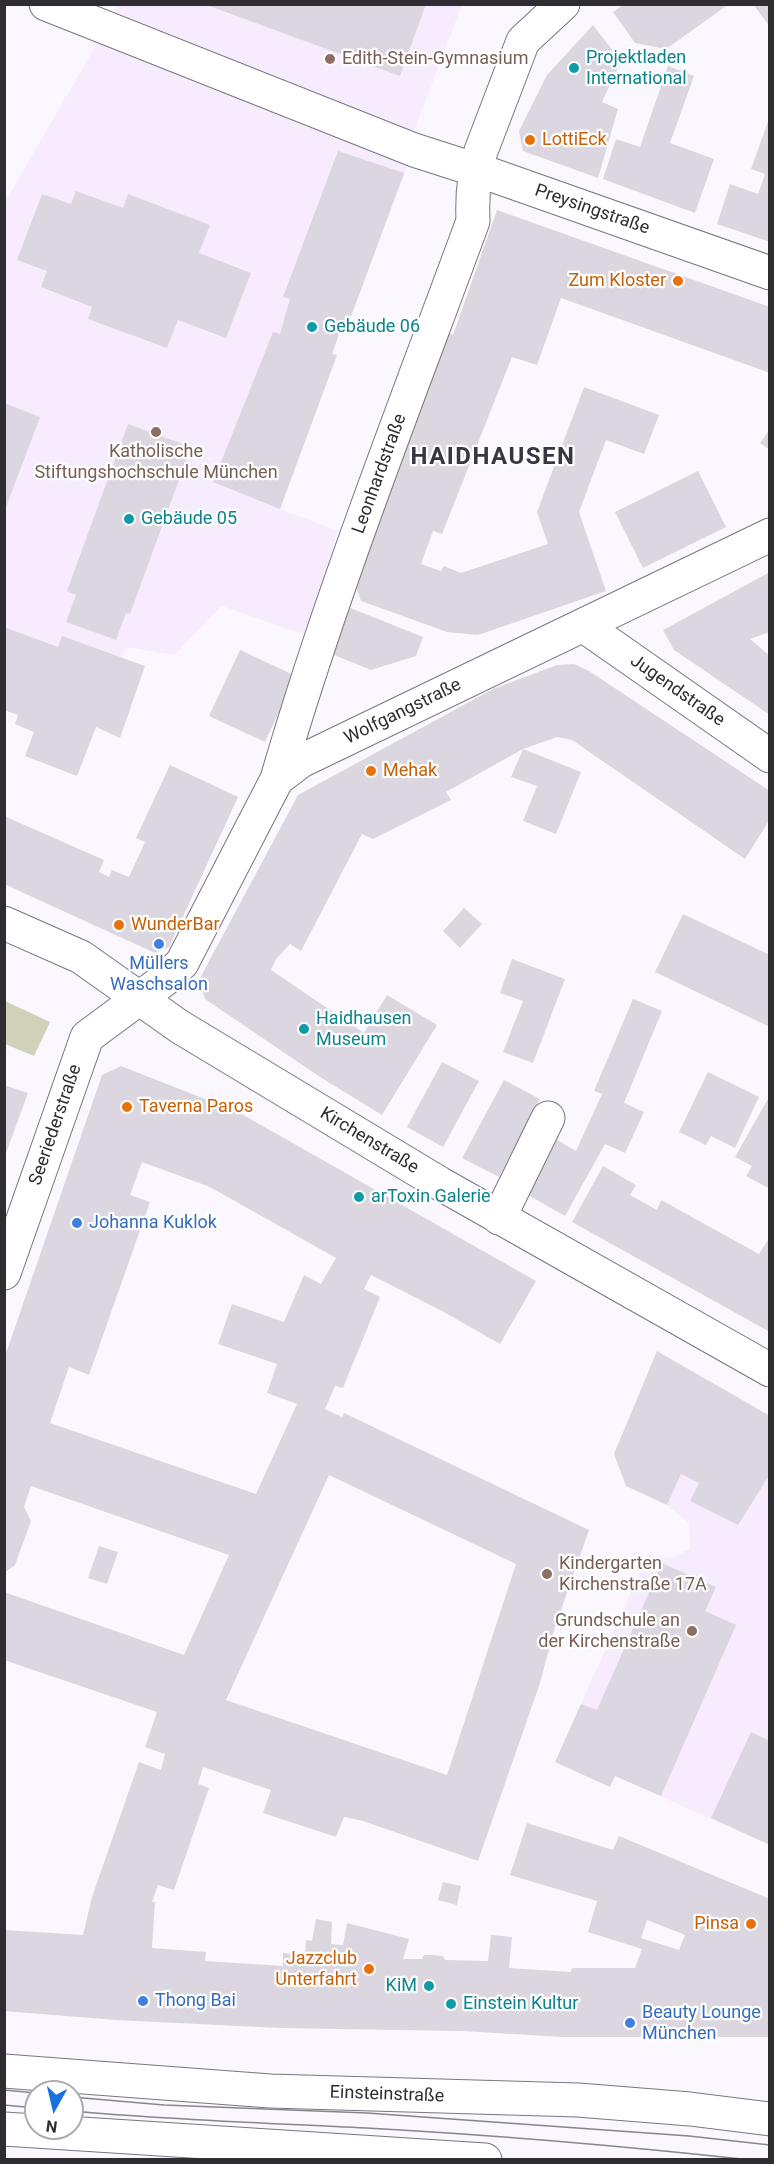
<!DOCTYPE html>
<meta charset="utf-8">
<style>
body{margin:0}
#map{position:relative;width:774px;height:2164px;overflow:hidden;background:#fbf7fe;font-family:Roboto,sans-serif}
canvas{display:block}
.frame{position:absolute;inset:0;border:6px solid #302d32;pointer-events:none}
.north{position:absolute;left:24px;top:2080px;width:60px;height:60px;box-sizing:border-box;background:#fff;border:2px solid #acabad;border-radius:50%;rotate:188deg;font-size:16px;font-weight:700;line-height:24px;text-align:center;color:#302d32}
.north::after{content:'';display:block;margin:auto;width:21px;height:27px;background:#1971db;clip-path:polygon(50% 0,100% 100%,50% 72%,0 100%)}
</style>
<div id="map">
<canvas width="774" height="2164"></canvas>
<div class="frame"></div>
<div class="north">N</div>
</div>
<script>
const c = document.querySelector('canvas').getContext('2d');
c.lineJoin = 'round';
function fill(path, color) {
  c.fillStyle = color;
  c.fill(path, 'evenodd');
}
function trace(path, color, width, dash) {
  c.strokeStyle = color;
  c.lineWidth = width;
  c.lineCap = dash ? 'butt' : 'round';
  c.setLineDash(dash || []);
  c.stroke(path);
}
function drawText(font, color, halo, rows, align = 'center') {
  c.font = font + ' Roboto,sans-serif';
  c.lineWidth = 4.5;
  c.setLineDash([]);
  c.textBaseline = 'middle';
  c.strokeStyle = halo;
  c.fillStyle = color;
  for (const [text, x, y, turn = 0] of rows) {
    c.save();
    c.translate(x, y);
    c.rotate((+turn || 0) * Math.PI / 180);
    c.textAlign = isNaN(turn) ? turn : align;
    if (halo) c.strokeText(text, 0, 0);
    c.fillText(text, 0, 0);
    c.restore();
  }
}
fill(new Path2D(`
 M117,5H462L413,133L418,138L349,322L344,321L332,353L337,355L280,509L338,531L305,635L222,606L174,655L126,647L121,658L5,670V202L112,18Z
 M719,1386L769,1416V1845L615,1776L610,1787L555,1762L648,1554L671,1558L690,1549V1524L667,1505Z`), '#f6ecfe');
fill(new Path2D(`
 M5,1001L50,1022L34,1056L5,1044Z`), '#cfd2b9');
fill(new Path2D(`
 M204,4H426L400,76Z
 M624,4H729L666,49L635,43L613,12Z
 M753,4H770V27Z
 M593,25L621,61L602,102L618,109L598,178L523,151L519,131L547,75Z
 M668,66L694,76L670,143L714,159L695,213L603,179L616,139L640,147Z
 M770,116V242L717,224L730,184L758,194L765,174L751,169Z
 M338,151L404,173L349,322L344,320L332,354L337,355L280,509L213,482L273,332L280,334L290,299L283,297Z
 M76,191L123,208L128,194L210,225L199,253L251,273L226,338L178,320L167,348L88,319L92,307L41,287L47,271L17,260L42,194L71,204Z
 M497,210L770,307V373L561,298L537,365L512,357L442,534L433,531L421,564L441,571L444,566L461,573L548,544L537,512L584,387L659,415L644,454L606,440L579,512L606,591L478,635L447,632L361,601L356,587L394,478L448,332L453,335Z
 M4,403L40,417L5,510H4Z
 M128,424L191,447L130,614L126,613L116,640L66,622L76,595L67,591Z
 M770,429V450L760,443Z
 M698,471L726,527L643,568L615,512Z
 M770,572V632L750,639L770,656V715L674,650L663,630Z
 M348,607L423,637L416,656L371,670L329,653Z
 M4,627L58,647L62,636L145,666L120,738L96,727L77,776L25,756L34,732L15,724L18,715L4,710Z
 M240,650L296,676L265,742L209,716Z
 M574,664L589,671L770,791V819L745,859L572,740L557,737L523,749L446,792L451,800L373,839L362,834L301,951L290,944L276,959L271,970L364,1033L387,995L437,1025L382,1115L320,1077L205,999L199,980L298,795L493,689L557,665Z
 M523,749L581,772L556,834L523,821L537,786L511,777Z
 M170,765L238,797L169,947L155,953L4,884V816L104,860L99,872L109,877L112,870L129,877L145,842L136,838Z
 M464,908L482,924L460,948L443,931Z
 M683,914L770,955V1027L655,972Z
 M512,959L565,979L533,1063L503,1052L523,1001L500,993Z
 M633,999L662,1011L624,1103L644,1112L625,1153L605,1144L565,1216L521,1191L552,1137L576,1151L602,1094L594,1091Z
 M442,1062L479,1081L443,1147L407,1127Z
 M121,1066L238,1112L536,1281L500,1344L442,1311L371,1275L364,1289L380,1297L343,1388L335,1386L325,1409L342,1417L344,1413L589,1530L555,1627L540,1683L478,1861L363,1821L344,1817L336,1837L263,1813L271,1790L203,1767L198,1784L209,1788L174,1890L158,1885L152,1902H155L152,1948L206,1952L205,1961L283,1966V1953L305,1955L306,1940L312,1941L316,1919L332,1922L331,1944L343,1945L347,1923L409,1939L403,1959H422L424,1955H433L443,1956L445,1960L488,1961L491,1935L512,1937L509,1968L571,1972L572,1968H635L642,1949L588,1932L597,1901L510,1875L527,1823L613,1850L619,1836L770,1899V2037H563L462,2031L279,2028L116,2020L4,2011V1930L83,1935L92,1897L139,1762L161,1770L165,1754L145,1747L157,1712L4,1660V1592L184,1655L229,1555L31,1486L24,1507L31,1521L15,1565L4,1573V1359L102,1075ZM142,1162L210,1187L336,1258L321,1284L304,1275L284,1322L232,1304L218,1344L277,1364L267,1393L297,1404L256,1494L50,1423L69,1367L89,1375L150,1202L130,1195ZM329,1475L516,1564L447,1775L226,1700ZM647,1920L685,1935L679,1950L641,1938Z
 M708,1072L759,1097L735,1148L711,1136L706,1145L679,1132Z
 M504,1080L540,1099L499,1177L462,1158Z
 M4,1085L28,1093L5,1156H4Z
 M770,1095V1189L746,1176L752,1166L735,1157Z
 M603,1166L636,1185L630,1195L657,1210L661,1200L759,1254L770,1237V1332L572,1222Z
 M657,1351L770,1416V1474L738,1525L690,1501L699,1483L681,1474L667,1505L626,1486L614,1454Z
 M99,1546L118,1552L107,1584L88,1578Z
 M662,1563L716,1587L705,1611L736,1625L661,1796L615,1776L610,1787L555,1762L581,1704L597,1710Z
 M751,1732L770,1741V1845L711,1818Z
 M443,1882L461,1886L457,1905L438,1900Z`), '#dcd6e1');
const minor = new Path2D(`
 M46,4L414,150L495,176L770,273
 M584,626L770,756
 M277,779C332,590 405,406 473,221C472,197 473,175 481,151L523,41L563,4
 M4,923L81,957L180,1027L439,1183L770,1370
 M499,1218L548,1118
 M4,1273L87,1037L164,980L182,963L277,779L301,761L770,535`);
const major = new Path2D(`
 M4,2071L270,2091L578,2100L690,2109L770,2119
 M4,2129L485,2160`);
trace(minor, '#7a757f', 35);
trace(major, '#7a757f', 35);
trace(minor, '#fff', 33);
trace(major, '#fff', 33);
trace(new Path2D(`
 M4,2090L36,2093
 M72,2097L164,2105L367,2113L689,2136L770,2145
 M4,2105L36,2108
 M72,2111C170,2120 268,2123 366,2128C495,2135 623,2146 751,2160`), '#88858b', 1.5);
for (const [x, y, r, color] of [
 [330,59,6,"#8d6e63"],
 [574,68,6,"#0f9aa8"],
 [530,140,6,"#e8710a"],
 [678,281,6,"#e8710a"],
 [312,327,6,"#0f9aa8"],
 [156,432,6,"#8d6e63"],
 [129,519,6,"#0f9aa8"],
 [371,771,6,"#e8710a"],
 [119,925,6,"#e8710a"],
 [159,944,6,"#3f7fe0"],
 [304,1029,6,"#0f9aa8"],
 [127,1107,6,"#e8710a"],
 [359,1197,6,"#0f9aa8"],
 [77,1223,6,"#3f7fe0"],
 [547,1574,6,"#8d6e63"],
 [692,1631,6,"#8d6e63"],
 [751,1924,6,"#e8710a"],
 [369,1969,6,"#e8710a"],
 [429,1986,6,"#0f9aa8"],
 [143,2001,6,"#3f7fe0"],
 [451,2004,6,"#0f9aa8"],
 [630,2023,6,"#3f7fe0"]
]) {
  const dot = new Path2D();
  dot.arc(x, y, r, 0, 2 * Math.PI);
  c.fillStyle = color;
  c.fill(dot);
  trace(dot, '#fff', 2);
}
drawText('18px', '#0d838f', '#fff', [
 ["Projektladen",586,58],
 ["International",586,79],
 ["Gebäude 06",324,327],
 ["Gebäude 05",141,519],
 ["Haidhausen",316,1019],
 ["Museum",316,1040],
 ["arToxin Galerie",371,1197],
 ["KiM",417,1986,"right"],
 ["Einstein Kultur",463,2004]
], 'left');
drawText('18px', '#785e54', '#fff', [
 ["Edith-Stein-Gymnasium",342,59],
 ["Katholische",156,452,"center"],
 ["Stiftungshochschule München",156,473,"center"],
 ["Kindergarten",559,1564],
 ["Kirchenstraße 17A",559,1585],
 ["Grundschule an",680,1621,"right"],
 ["der Kirchenstraße",680,1642,"right"]
], 'left');
drawText('18px', '#c56008', '#fff', [
 ["LottiEck",542,140],
 ["Zum Kloster",666,281,"right"],
 ["Mehak",383,771],
 ["WunderBar",131,925],
 ["Taverna Paros",139,1107],
 ["Pinsa",739,1924,"right"],
 ["Jazzclub",357,1959,"right"],
 ["Unterfahrt",357,1980,"right"]
], 'left');
drawText('18px', '#302d32', '#fff', [
 ["Preysingstraße",592,210,19],
 ["Leonhardstraße",380,474,-70],
 ["Jugendstraße",677,691,35],
 ["Wolfgangstraße",403,712,-26],
 ["Seeriederstraße",56,1125,-71],
 ["Kirchenstraße",369,1141,31],
 ["Einsteinstraße",387,2095,2]
]);
drawText('18px', '#366cbe', '#fff', [
 ["Müllers",159,964,"center"],
 ["Waschsalon",159,985,"center"],
 ["Johanna Kuklok",89,1223],
 ["Thong Bai",155,2001],
 ["Beauty Lounge",642,2013],
 ["München",642,2034]
], 'left');
c.letterSpacing = '1.5px';
drawText('bold 24px', '#3a353e', '#fff', [
 ["HAIDHAUSEN",493,458]
]);
c.letterSpacing = '0px';
</script>
